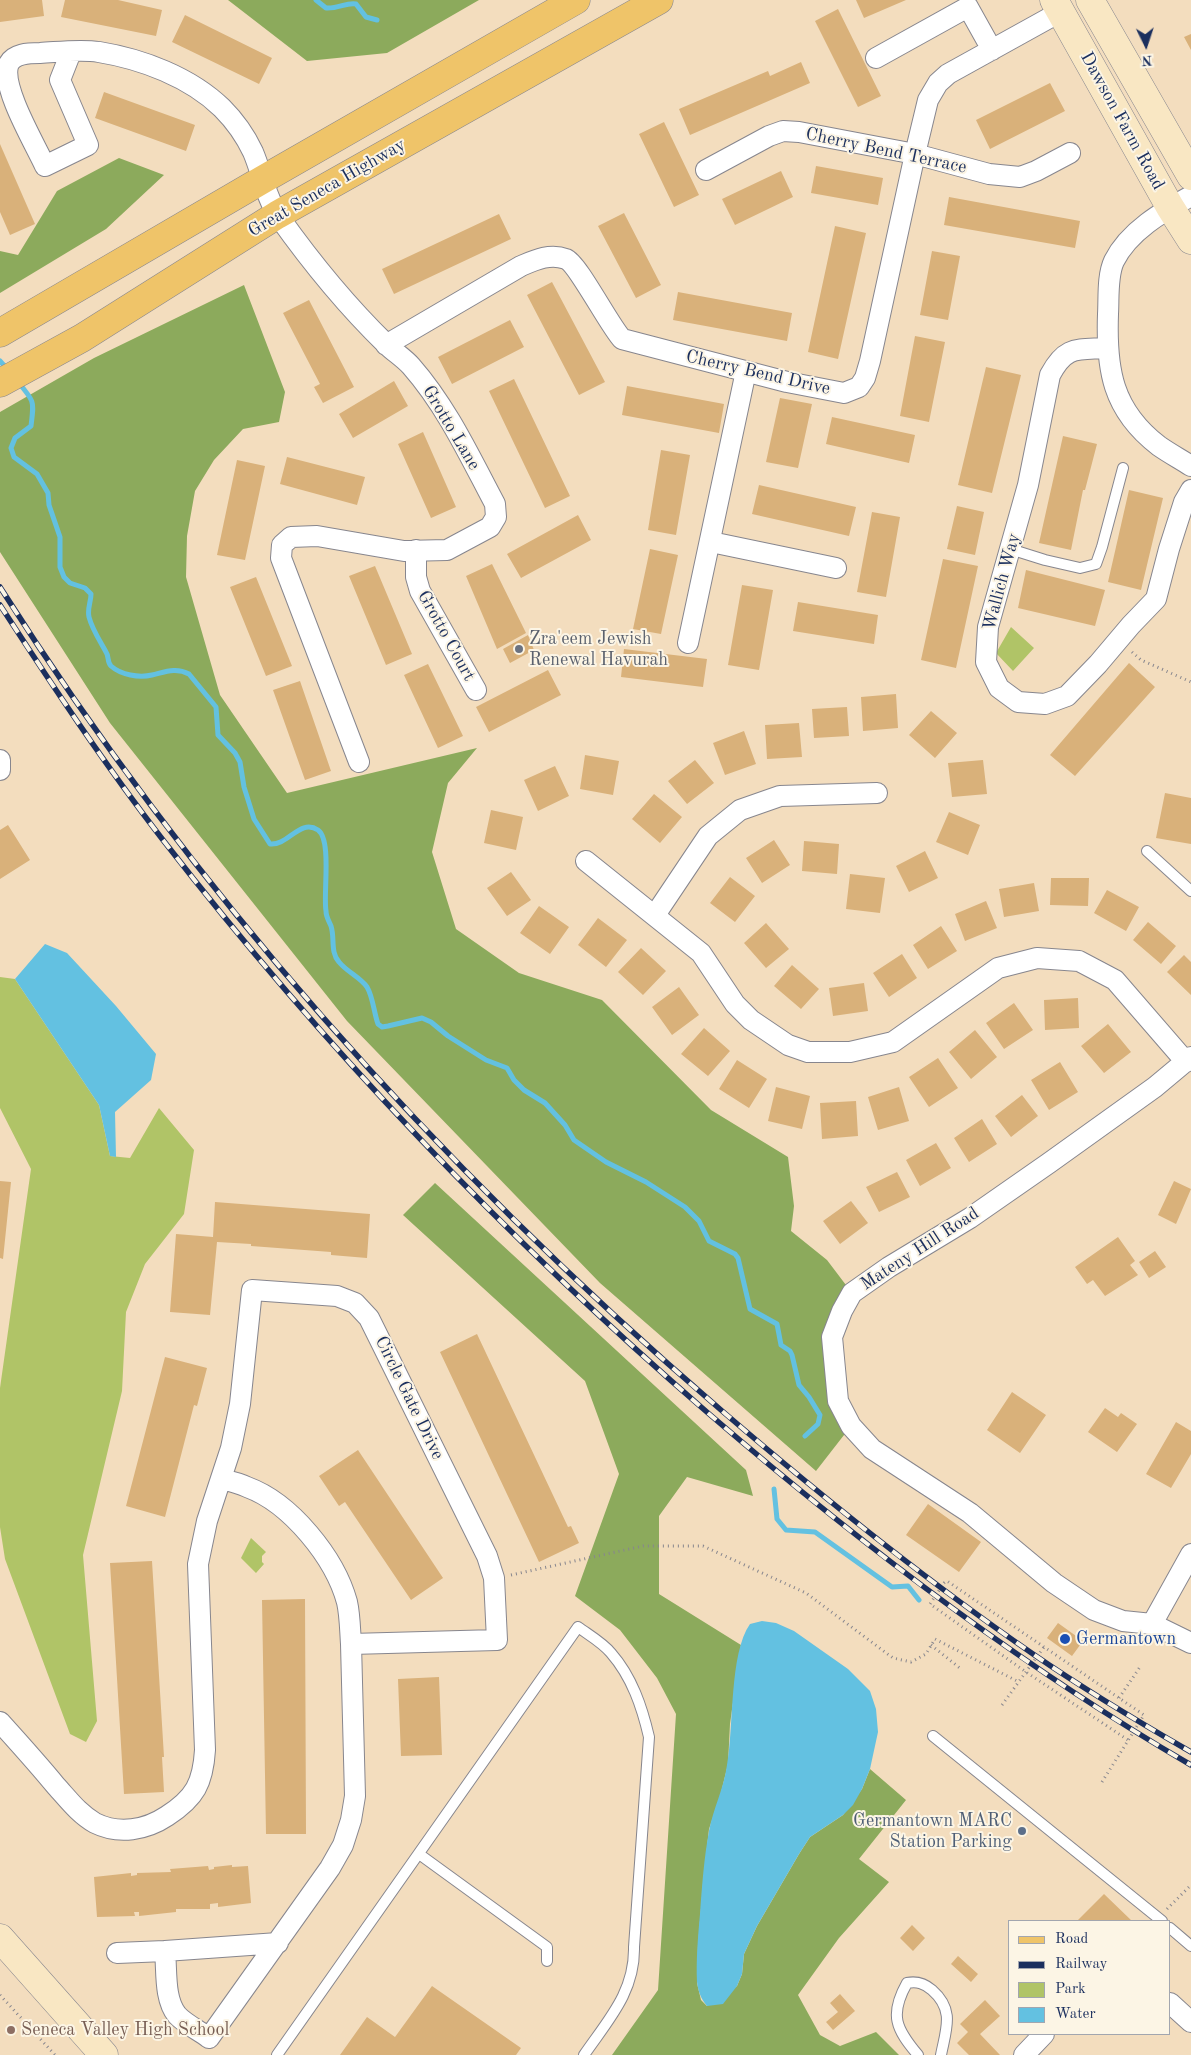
<!DOCTYPE html>
<style>
body{margin:0}
#map{position:relative;width:1191px;height:2055px;overflow:hidden;background:#f3ddbe;font-family:"Old Standard TT",serif}
canvas{display:block}
.legend{position:absolute;left:1008px;top:1920px;width:162px;height:115px;box-sizing:border-box;background:#fcf5e5;border:1px solid #a2a6af;margin:0;padding:6px 9px;list-style:none;font-size:15px;color:#1b2f5e}
.legend li{display:flex;align-items:center;gap:10px;height:25px}
.legend b{width:25px;border:1px solid #a2a6af}
.north{position:absolute;left:1121px;top:20px;width:50px;height:50px;-webkit-text-stroke:4px #fcf5e5;paint-order:stroke;rotate:176deg;font-size:14px;font-weight:700;line-height:20px;text-align:center;color:#1b2f5e}
.north::after{content:'';display:block;margin:auto;width:18px;height:22px;background:#1b2f5e;clip-path:polygon(50% 0,100% 100%,50% 72%,0 100%)}
</style>
<div id="map">
<canvas width="1191" height="2055"></canvas>
<ul class="legend">
<li><b style="height:6px;background:#efc469"></b>Road</li>
<li><b style="height:6px;background:#1b2f5e"></b>Railway</li>
<li><b style="height:14px;background:#b0c467"></b>Park</li>
<li><b style="height:14px;background:#63c1e1"></b>Water</li>
</ul>
<div class="north">N</div>
</div>
<script>
const c = document.querySelector('canvas').getContext('2d');
c.lineJoin = 'round';
function fill(path, color) {
  c.fillStyle = color;
  c.fill(path, 'evenodd');
}
function trace(path, color, width, dash) {
  c.strokeStyle = color;
  c.lineWidth = width;
  c.lineCap = dash ? 'butt' : 'round';
  c.setLineDash(dash || []);
  c.stroke(path);
}
function drawText(font, color, halo, rows, align = 'center') {
  c.font = font + ' "Old Standard TT",serif';
  c.lineWidth = 4;
  c.setLineDash([]);
  c.textBaseline = 'middle';
  c.strokeStyle = halo;
  c.fillStyle = color;
  for (const [text, x, y, turn = 0] of rows) {
    c.save();
    c.translate(x, y);
    c.rotate((+turn || 0) * Math.PI / 180);
    c.textAlign = isNaN(turn) ? turn : align;
    if (halo) c.strokeText(text, 0, 0);
    c.fillText(text, 0, 0);
    c.restore();
  }
}
fill(new Path2D(`
 M1011,627L1034,648L1013,671L996,653Z
 M0,977L15,979L99,1105L110,1156L130,1158L159,1108L194,1150L184,1214L145,1264L126,1312L122,1391L83,1555L97,1721L86,1742L70,1734L5,1559L0,1527V1388L31,1169L0,1108Z
 M251,1538L266,1552L262,1556V1562L264,1564L256,1573L241,1558Z`), '#b0c467');
fill(new Path2D(`
 M228,0H479L387,53L307,61Z
 M119,158L164,175L106,229L0,293V251L18,255L57,191Z
 M244,285L285,392L279,422L243,429L214,460L195,491L187,536L186,577L220,695L287,793L477,748L448,783L432,852L456,929L519,973L602,1000L711,1110L788,1157L794,1206L791,1231L827,1260L852,1293L832,1337L851,1426L816,1471L600,1283L347,1021L110,723L0,552V412L94,358Z
 M435,1183L746,1470L753,1496L687,1477L659,1516V1594L741,1645L730,1724L728,1764L720,1797L709,1829L703,1884L698,1945L697,1983L701,2000L707,2006L737,1986L742,1974L744,1954L757,1926L799,1854L810,1837L843,1815L862,1789L870,1769L906,1800L859,1859L889,1882L839,1938L798,1995L820,2035L840,2046L876,2032L899,2055H612L658,1990L676,1714L657,1678L620,1630L575,1596L619,1474L585,1381L403,1215Z`), '#8caa5c');
fill(new Path2D(`
 M45,944L67,953L116,1006L156,1054L151,1080L115,1112L116,1157L110,1156L99,1105L15,979Z
 M762,1621L776,1623L794,1631L848,1669L870,1691L876,1709L878,1732L870,1769L862,1789L853,1805L843,1815L810,1837L799,1854L757,1926L744,1954L742,1974L737,1986L723,2004L707,2006C701,1999 698,1991 697,1982C696,1960 698,1936 700,1914C702,1886 704,1858 709,1831C713,1809 724,1788 727,1765C734,1727 729,1654 750,1624Z`), '#63c1e1');
trace(new Path2D(`
 M316,0L326,8C338,9 347,2 356,4L366,17L377,20
 M0,361L8,370
 M18,382C35,402 34,401 31,426L15,438L11,448L14,457L37,474L48,493L49,505L60,537V567L64,577L70,583L85,588L91,594C91,602 87,609 89,617C92,629 100,641 106,652C109,656 107,662 111,666C121,675 139,678 152,675C165,672 176,667 189,674L216,707L218,735L235,753L240,762L244,787L254,819L270,844C288,846 300,818 318,830C332,840 323,894 326,911C326,917 329,921 331,926C335,938 330,952 339,962C347,972 360,977 367,987C373,997 374,1013 378,1024L382,1027L388,1026L422,1018L431,1022L448,1036L486,1060L507,1068L514,1080L524,1090L545,1103L565,1125L574,1140L606,1162L646,1182L685,1207L699,1221L709,1241L735,1254L738,1258L750,1309L777,1324L781,1345L790,1351L792,1355L799,1385L809,1397L820,1415L818,1424L805,1436
 M774,1489L777,1519L786,1530L815,1532L892,1587L908,1586L919,1600`), '#63c1e1', 5);
fill(new Path2D(`
 M0,0H42L44,16L0,22Z
 M65,0H118L162,10L156,36L61,17Z
 M856,0H906L864,18Z
 M838,9L881,96L858,107L815,21Z
 M185,15L272,58L259,84L172,42Z
 M1191,34V50L1184,37Z
 M801,62L810,83L690,135L679,109L768,71L770,76Z
 M1050,83L1065,111L990,149L976,120Z
 M104,92L195,125L186,151L95,118Z
 M664,122L699,195L674,207L639,134Z
 M0,144L35,224L10,235L0,212Z
 M816,166L883,178L878,205L811,193Z
 M781,171L793,197L735,225L722,199Z
 M949,197L1080,221L1075,248L944,225Z
 M624,213L661,285L636,298L598,226Z
 M499,214L511,239L394,294L382,269Z
 M835,226L866,233L838,359L808,352Z
 M932,251L960,256L948,320L920,315Z
 M552,282L605,382L579,395L527,295Z
 M678,292L792,313L787,341L673,320Z
 M309,300L354,387L323,403L314,387L320,384L283,313Z
 M510,320L524,347L452,384L438,357Z
 M915,336L945,342L929,422L900,416Z
 M986,367L1021,375L992,493L958,485Z
 M514,379L570,496L545,508L489,391Z
 M394,381L408,406L353,438L339,414Z
 M627,386L724,404L719,433L622,415Z
 M780,398L812,404L798,468L766,462Z
 M832,417L915,435L909,463L826,444Z
 M423,432L456,507L431,518L398,444Z
 M1063,436L1097,444L1085,490H1083L1071,550L1039,543Z
 M661,450L690,455L676,535L648,530Z
 M287,457L365,477L357,505L280,484Z
 M237,460L265,466L245,560L217,555Z
 M759,485L856,507L849,536L752,514Z
 M1129,490L1163,498L1141,590L1108,582Z
 M957,506L984,512L975,555L947,549Z
 M872,512L900,517L886,597L857,592Z
 M578,515L591,540L521,578L507,554Z
 M650,549L678,555L661,634L633,629Z
 M943,559L978,566L956,668L921,660Z
 M492,564L526,633L497,649L466,576Z
 M375,566L412,654L386,665L349,576Z
 M1026,570L1105,590L1095,626L1018,608Z
 M256,577L292,666L266,676L230,587Z
 M742,585L773,590L759,670L728,665Z
 M798,602L878,615L874,644L793,631Z
 M528,635L534,650L510,663L503,649Z
 M624,649L707,659L703,687L621,677Z
 M1129,663L1155,687L1075,776L1050,755Z
 M428,664L463,736L438,748L404,675Z
 M548,670L561,695L489,732L476,707Z
 M300,681L331,771L305,780L273,690Z
 M896,694L898,728L863,731L861,697Z
 M847,707L849,736L814,738L812,709Z
 M931,711L957,733L935,758L909,735Z
 M799,723L802,757L767,759L765,725Z
 M744,731L756,764L725,775L713,743Z
 M585,755L619,761L613,795L580,789Z
 M695,760L714,783L687,804L668,781Z
 M983,760L987,794L952,797L948,763Z
 M555,766L569,796L538,811L524,780Z
 M1165,793L1191,798V844L1156,838Z
 M654,794L682,817L660,843L632,819Z
 M491,810L523,817L516,850L484,843Z
 M949,812L980,825L968,855L936,842Z
 M8,825L30,860L0,879V830Z
 M774,840L790,865L762,883L746,858Z
 M804,841L839,844L837,874L802,871Z
 M925,851L938,878L909,892L896,866Z
 M511,872L531,900L507,916L487,888Z
 M850,874L885,878L880,913L846,909Z
 M730,877L755,896L735,922L710,903Z
 M1051,878H1089L1088,906L1050,905Z
 M1034,883L1039,911L1004,917L999,889Z
 M1107,890L1139,907L1126,931L1094,913Z
 M986,901L997,928L965,941L955,914Z
 M539,906L569,927L550,954L520,933Z
 M598,918L627,940L606,967L578,945Z
 M1148,922L1176,946L1161,964L1133,940Z
 M766,923L789,949L766,968L744,943Z
 M941,926L957,951L928,969L913,945Z
 M641,948L666,971L643,995L618,972Z
 M902,954L917,978L889,997L873,973Z
 M1184,955L1191,962V995L1167,972Z
 M792,965L819,989L801,1009L774,986Z
 M864,983L868,1011L833,1016L829,988Z
 M679,987L699,1015L672,1035L652,1007Z
 M1078,998L1079,1028L1045,1030L1044,1000Z
 M1014,1003L1033,1030L1004,1049L986,1023Z
 M1108,1024L1131,1052L1104,1073L1081,1046Z
 M704,1028L730,1051L708,1076L681,1054Z
 M975,1030L997,1057L971,1079L949,1052Z
 M938,1058L958,1088L929,1107L909,1077Z
 M737,1060L767,1079L749,1108L719,1089Z
 M1060,1062L1078,1092L1049,1110L1031,1080Z
 M776,1087L810,1096L802,1129L768,1121Z
 M899,1087L909,1121L878,1130L868,1097Z
 M1022,1095L1038,1116L1011,1137L995,1116Z
 M856,1101L858,1136L822,1139L820,1103Z
 M982,1119L997,1144L969,1162L954,1138Z
 M936,1143L951,1168L920,1186L906,1160Z
 M897,1172L910,1197L879,1212L866,1187Z
 M0,1181L11,1182L3,1259L0,1258Z
 M1174,1181L1191,1189L1176,1224L1158,1215Z
 M851,1201L868,1223L840,1244L823,1221Z
 M215,1202L370,1214L367,1258L331,1255V1252L251,1246V1244L217,1242L210,1315L170,1312L176,1234L213,1237Z
 M1118,1237L1135,1261L1130,1265L1138,1275L1105,1296L1093,1280L1087,1284L1075,1267Z
 M1155,1251L1166,1267L1149,1278L1139,1262Z
 M477,1334L568,1527L571,1526L579,1543L539,1562L440,1352Z
 M165,1357L207,1368L197,1406L194,1405L165,1517L126,1506Z
 M1012,1392L1046,1415L1020,1453L987,1430Z
 M1105,1408L1118,1417L1121,1413L1137,1424L1117,1452L1088,1432Z
 M1176,1422L1191,1431V1454L1171,1488L1146,1474Z
 M358,1450L443,1578L411,1600L345,1502L339,1506L319,1476Z
 M928,1504L981,1542L959,1572L906,1535Z
 M152,1561L164,1757H162L164,1792L124,1794L110,1563Z
 M305,1599L306,1834H266L262,1600Z
 M1058,1623L1083,1641L1072,1656L1047,1638Z
 M439,1677L442,1755L401,1756L398,1679Z
 M232,1865V1867L248,1866L251,1903L218,1907V1903L210,1904V1909H176V1912L139,1916V1912H134L135,1916L97,1917L94,1877L131,1873V1876L137,1875V1873L171,1872L170,1869L208,1866L209,1870L214,1869V1867Z
 M1104,1894L1132,1921L1078,1920Z
 M912,1925L925,1938L913,1951L900,1938Z
 M958,1956L978,1974L971,1982L951,1964Z
 M432,1986L521,2048L516,2055H340L367,2017L395,2037Z
 M840,1994L855,2011L833,2030L826,2022L838,2012L830,2003Z
 M985,2000L1000,2016L980,2034L1000,2055H969L957,2043L968,2032L960,2024Z`), '#d9b17a');
const lane = new Path2D(`
 M1010,549L1045,560L1080,568L1096,564L1102,547L1123,468
 M1147,851L1191,891
 M933,1736L1162,1921
 M419,1854L547,1947V1961
 M1170,1928L1191,1946
 M277,2055L578,1627C589,1635 603,1643 611,1653C632,1677 642,1707 649,1737L634,1947C635,1992 608,2020 584,2055
 M918,2055C896,2029 889,2015 907,1983C917,1981 924,1983 932,1990C955,2010 946,2029 941,2055`);
const street = new Path2D(`
 M71,52L60,80L88,145L45,166C35,144 2,89 8,66C12,53 30,53 40,53C59,52 80,49 99,52C142,59 190,77 222,108C235,121 245,135 253,152C262,173 266,198 279,217C311,262 347,306 386,344C394,352 404,358 411,366C447,407 470,457 495,504L496,517L490,527L447,550L404,551L317,536L291,537L282,545L281,558L359,762
 M876,58L968,7L992,50
 M706,170L769,136L783,131L799,132L915,154L989,174L1020,177L1036,171L1070,153
 M1191,196C1162,212 1129,231 1114,261C1107,276 1109,298 1108,314C1106,369 1112,410 1159,446C1169,453 1180,459 1191,466
 M386,345L521,266C535,260 550,253 566,259C578,264 609,325 622,339L787,382L844,393L859,387L865,378L870,361L915,154L928,100L938,83L948,74L1060,12
 M1107,348C1077,350 1066,345 1050,375L1028,485L988,627L986,662L999,688L1018,702L1045,704L1067,696L1098,664L1131,625L1156,599L1169,549L1184,502L1191,490
 M711,542L836,568
 M416,550V577L420,591L476,690
 M688,643L746,371
 M0,760V770
 M586,861L701,953L735,1004L751,1020L788,1045L808,1052H850L893,1042L998,968L1037,958L1079,961L1115,980L1186,1062
 M655,915L708,836L740,810L780,796L877,793
 M1191,1057L1155,1087L1049,1163L970,1218L889,1267L852,1293L842,1311L832,1337L838,1401L851,1426L872,1449L970,1513L1054,1583L1094,1610L1123,1621L1152,1624L1191,1643
 M1152,1624L1191,1554
 M0,1722C19,1743 38,1764 56,1786C68,1799 79,1814 95,1823C119,1835 146,1830 167,1816C195,1798 203,1783 205,1750L198,1564L207,1521L231,1448L240,1404L252,1290L337,1296L355,1303L369,1318L487,1556L494,1578L497,1640L351,1644C350,1630 350,1615 347,1602C335,1558 291,1503 247,1487C239,1483 230,1481 221,1479
 M278,1943L165,1951C167,1971 164,1999 177,2015C185,2024 200,2031 209,2038L330,1868L343,1845L351,1820L355,1796L351,1644
 M117,1953L165,1951
 M1170,2003L1191,2022
 M1024,2055L1044,2034`);
const secondary = new Path2D(`
 M1054,0L1170,207L1191,240
 M1090,0L1191,176
 M0,1938L104,2055`);
const primary = new Path2D(`
 M0,333L262,180L576,0
 M0,383L82,338L277,215L659,0`);
trace(lane, '#87868e', 12);
trace(street, '#87868e', 22);
trace(secondary, '#87868e', 29);
trace(primary, '#87868e', 29);
trace(new Path2D(`
 M1132,652L1141,660L1191,682
 M511,1575L643,1546H703L806,1593L893,1658L911,1662L926,1654L935,1639L1019,1682
 M931,1645L961,1669
 M1119,1698L1140,1667
 M1002,1705L1044,1647
 M1102,1782L1144,1715L947,1581L944,1583L930,1604L1026,1672L1128,1740
 M1167,1909L1191,1885
 M0,1995L55,2055`), '#87868e', 3, [1, 4]);
trace(lane, '#fff', 10);
trace(street, '#fff', 20);
trace(secondary, '#f9e7c3', 28);
trace(primary, '#efc469', 28);
const rail = new Path2D(`
 M0,587C196,896 443,1171 721,1410C821,1496 924,1579 1033,1654C1084,1689 1137,1721 1191,1752
 M0,605C52,685 105,765 163,840C325,1049 509,1241 708,1413C859,1543 1019,1665 1191,1765`);
trace(rail, '#1b2f5e', 5.5);
trace(rail, '#fcf5e5', 4, [11]);
for (const [x, y, r, color] of [
 [519,649,5,"#6b7280"],
 [1065,1639,6,"#1a4fb4"],
 [1022,1831,5,"#5c6f8a"],
 [11,2030,5,"#8d6e63"]
]) {
  const dot = new Path2D();
  dot.arc(x, y, r, 0, 2 * Math.PI);
  c.fillStyle = color;
  c.fill(dot);
  trace(dot, '#fcf5e5', 2);
}
drawText('18px', '#1b2f5e', '#fcf5e5', [
 ["Dawson Farm Road",1122,121,61],
 ["Cherry Bend Terrace",886,151,12],
 ["Great Seneca Highway",327,188,-30],
 ["Cherry Bend Drive",758,373,13],
 ["Grotto Lane",451,428,59],
 ["Wallich Way",1002,582,-75],
 ["Grotto Court",446,636,61],
 ["Mateny Hill Road",920,1249,-33],
 ["Circle Gate Drive",409,1398,64]
]);
drawText('18px', '#5b616d', '#fcf5e5', [
 ["Zra'eem Jewish",529,639],
 ["Renewal Havurah",529,660]
], 'left');
drawText('18px', '#164399', '#fcf5e5', [
 ["Germantown",1076,1639]
], 'left');
drawText('18px', '#4e5e75', '#fcf5e5', [
 ["Germantown MARC",1012,1821],
 ["Station Parking",1012,1842]
], 'right');
drawText('18px', '#785e54', '#fcf5e5', [
 ["Seneca Valley High School",21,2030]
], 'left');
</script>
